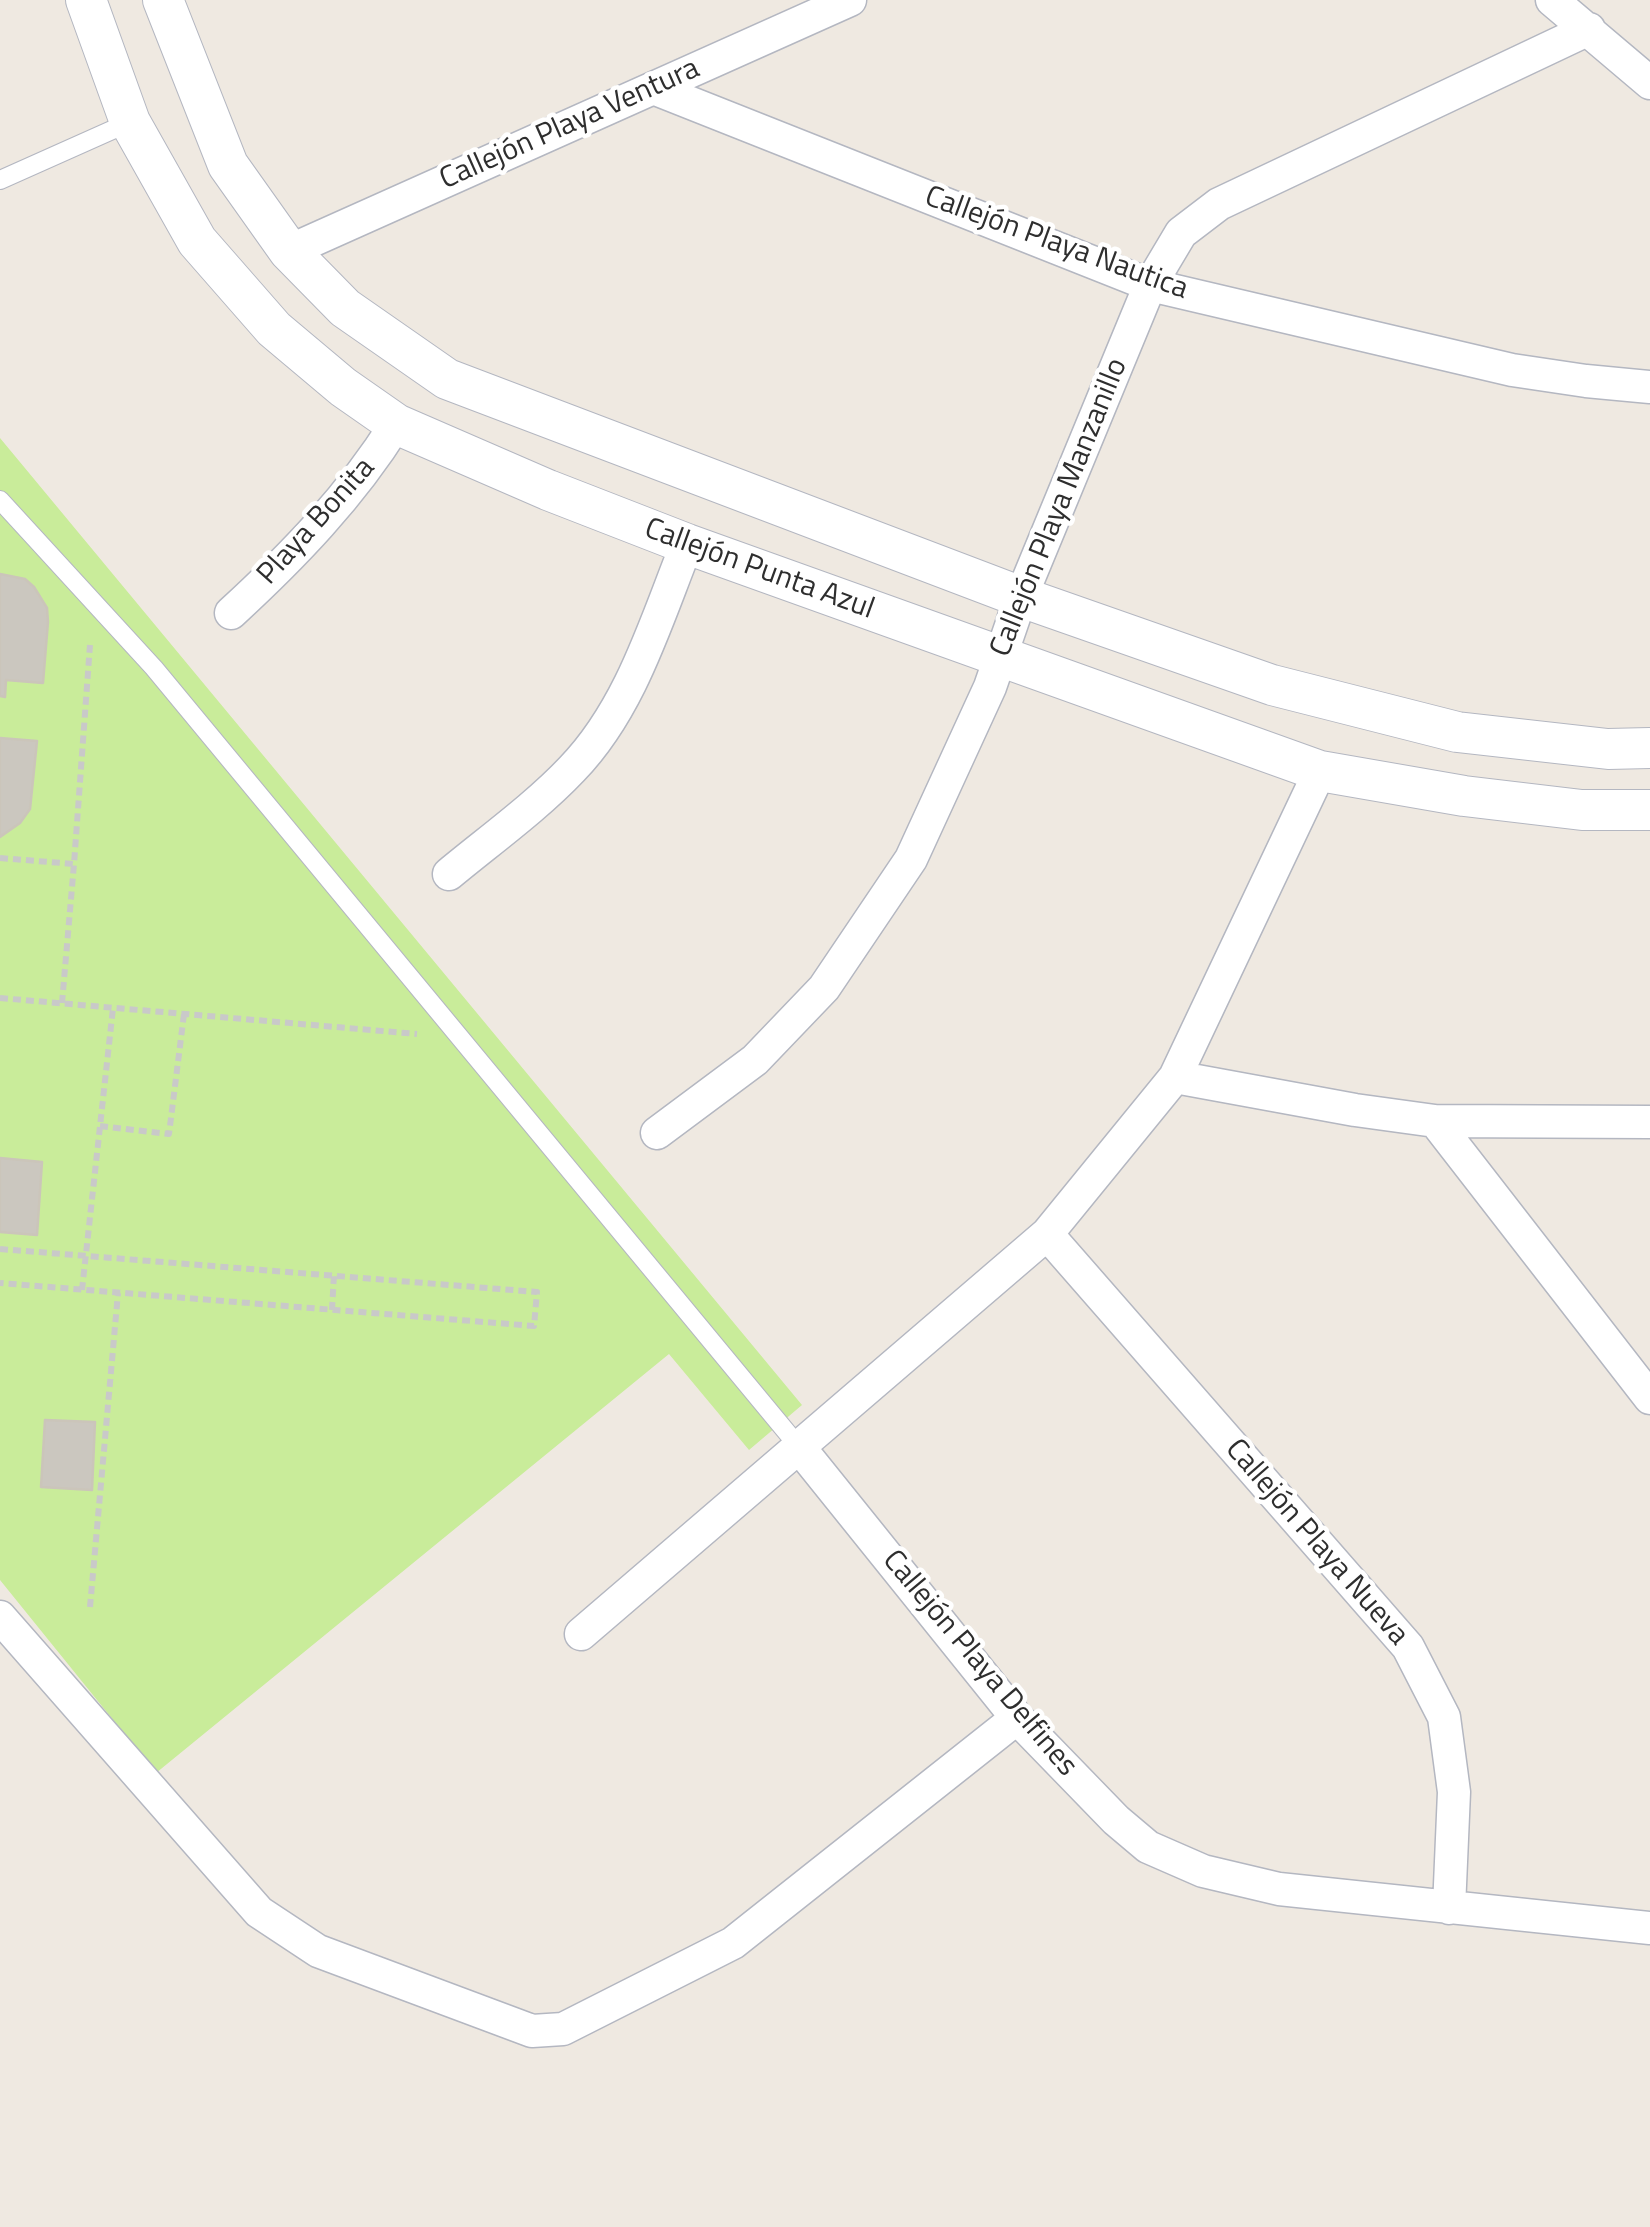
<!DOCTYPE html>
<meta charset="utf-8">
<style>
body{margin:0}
canvas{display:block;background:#efe9e1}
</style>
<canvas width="1650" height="2227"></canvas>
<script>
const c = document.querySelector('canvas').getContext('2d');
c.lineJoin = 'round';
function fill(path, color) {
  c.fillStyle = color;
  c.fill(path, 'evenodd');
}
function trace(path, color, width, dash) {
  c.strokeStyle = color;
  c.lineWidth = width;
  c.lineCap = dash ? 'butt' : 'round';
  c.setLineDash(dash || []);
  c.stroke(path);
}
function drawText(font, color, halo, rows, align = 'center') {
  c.font = font + ' "Titillium Web",sans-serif';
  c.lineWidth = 9;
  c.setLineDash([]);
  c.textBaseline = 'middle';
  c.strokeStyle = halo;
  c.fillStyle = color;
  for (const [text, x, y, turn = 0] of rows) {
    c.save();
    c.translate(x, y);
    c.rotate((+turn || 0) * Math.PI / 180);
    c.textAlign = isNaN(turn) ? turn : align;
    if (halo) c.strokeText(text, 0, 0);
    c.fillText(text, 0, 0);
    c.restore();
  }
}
fill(new Path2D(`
 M0,438L802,1405L749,1450L669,1354L156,1773L0,1580Z`), '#c9ec9a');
const building = new Path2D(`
 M0,574L25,579L34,587L47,608L48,622L43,683L6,680L5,697L0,696Z
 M0,738L37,741L30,809L20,823L0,837Z
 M0,1158L42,1162L37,1235L0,1232Z
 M45,1420L95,1422L92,1490L41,1487Z`);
fill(building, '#cbc7bf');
trace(building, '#cbc5ba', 2.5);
const service = new Path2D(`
 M0,180L130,122
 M0,500L154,668L799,1447`);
const minor = new Path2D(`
 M1552,0L1650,83
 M653,88L1150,285L1512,370L1586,381L1650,387
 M289,251L850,0
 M231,613C293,556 351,496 396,424
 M449,874C490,840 536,807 572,769C631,708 656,621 687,544
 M1175,1077L1355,1110L1435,1121L1650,1122
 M1435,1121L1650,1398
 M657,1133L755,1060L824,988L911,859L990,687L1021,597L1150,285L1181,233L1219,204L1589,29
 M1047,1234L1408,1647L1444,1717L1454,1792L1449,1908
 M799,1447L1017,1718L1116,1820L1148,1847L1203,1871L1279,1889L1650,1928
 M0,1617L259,1912L318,1951L532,2031L563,2029L733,1943L1017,1718
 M581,1634L1047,1234L1175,1077L1320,771`);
const tertiary = new Path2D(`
 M86,0L130,122L197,241L274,329L343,387L396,424L548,490L687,544L1320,771L1464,796L1582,810H1650
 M163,0L228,165L289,251L345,308L447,379L1021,597L1272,685L1457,732L1608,749L1650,748`);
trace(service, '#b4b7c1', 20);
trace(minor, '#b4b7c1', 35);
trace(tertiary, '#b4b7c1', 42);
trace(new Path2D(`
 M0,858L74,864L90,645
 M0,998L417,1034
 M62,1003L74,864
 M100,1126L169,1134L184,1014
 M0,1249L537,1292L534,1326L0,1283
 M82,1290L113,1008
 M332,1310L334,1275
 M90,1607L118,1293`), '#c9c9c9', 6, [8, 5]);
trace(service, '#fff', 18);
trace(minor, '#fff', 32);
trace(tertiary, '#fff', 40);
drawText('30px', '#2e2e2e', '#fff', [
 ["Callejón Playa Ventura",570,125,-24],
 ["Callejón Playa Nautica",1056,244,20],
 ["Callejón Playa Manzanillo",1060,508,-68],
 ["Playa Bonita",317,522,-48],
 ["Callejón Punta Azul",759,570,20],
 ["Callejón Playa Nueva",1316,1543,49],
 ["Callejón Playa Delfines",979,1664,50]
]);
</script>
